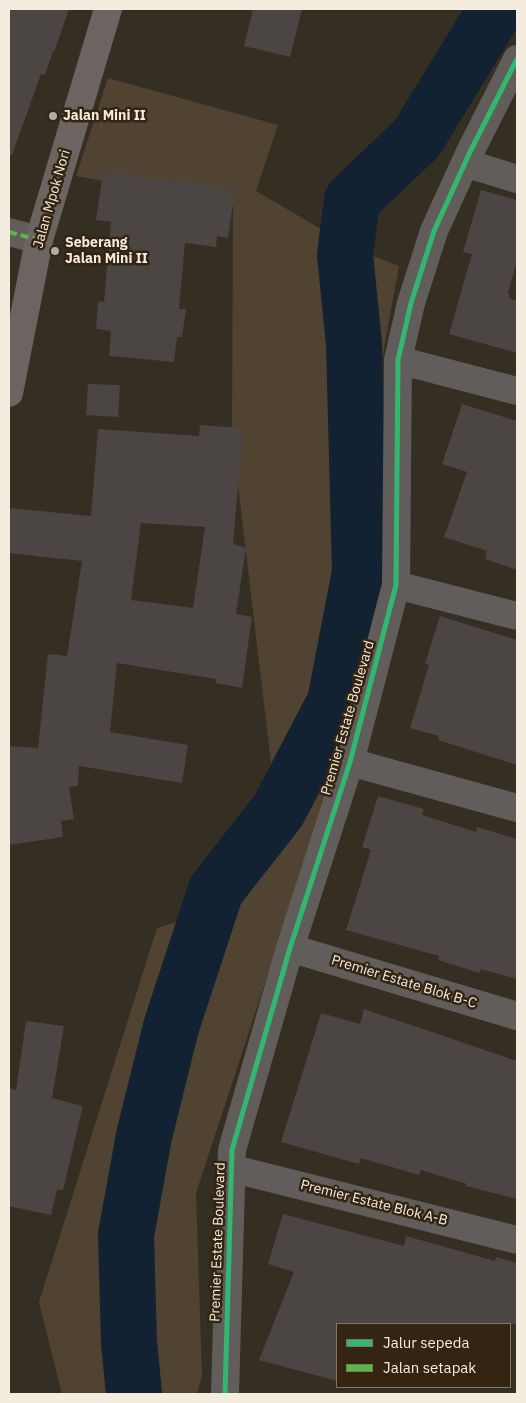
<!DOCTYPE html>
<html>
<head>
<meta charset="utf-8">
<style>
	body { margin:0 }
	#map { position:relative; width:526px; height:1403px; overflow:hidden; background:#352e23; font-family:"IBM Plex Sans",sans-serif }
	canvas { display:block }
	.frame { position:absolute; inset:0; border:10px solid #f5ece0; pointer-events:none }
	.legend { position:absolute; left:336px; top:1323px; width:175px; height:65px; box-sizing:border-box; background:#332511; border:1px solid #817564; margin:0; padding:6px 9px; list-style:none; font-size:15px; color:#f5ece0 }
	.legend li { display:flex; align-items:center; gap:10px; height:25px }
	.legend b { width:25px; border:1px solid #817564 }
</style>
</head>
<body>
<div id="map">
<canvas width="526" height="1403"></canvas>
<div class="frame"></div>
<ul class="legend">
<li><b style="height:6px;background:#33b770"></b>Jalur sepeda</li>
<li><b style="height:6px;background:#58b947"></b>Jalan setapak</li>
</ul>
</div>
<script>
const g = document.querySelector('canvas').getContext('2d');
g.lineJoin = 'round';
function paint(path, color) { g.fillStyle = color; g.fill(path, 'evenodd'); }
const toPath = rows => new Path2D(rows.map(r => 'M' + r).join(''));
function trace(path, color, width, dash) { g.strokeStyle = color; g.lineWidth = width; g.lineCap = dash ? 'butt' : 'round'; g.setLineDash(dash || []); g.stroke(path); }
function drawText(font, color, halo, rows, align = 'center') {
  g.font = font + ' "IBM Plex Sans",sans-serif'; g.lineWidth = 5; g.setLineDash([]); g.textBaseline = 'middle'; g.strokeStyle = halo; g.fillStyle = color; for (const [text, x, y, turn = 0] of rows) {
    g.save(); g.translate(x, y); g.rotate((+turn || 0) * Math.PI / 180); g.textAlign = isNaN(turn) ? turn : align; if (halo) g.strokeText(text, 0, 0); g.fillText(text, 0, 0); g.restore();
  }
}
const green = toPath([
	[108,78,278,125,256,191,355,249,399,266,380,370,391,543,381,630,196,1193,202,1376,197,1394,62,1394,39,1302,157,928,199,915,271,763,232,434,233,205,76,176]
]);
const river = toPath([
	[134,1394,129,1342,126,1235,144,1136,171,1027,216,890,278,811,335,702,360,572,354,344,345,255,352,200,417,138,496,9]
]);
const building = toPath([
	[9,9,69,9,54,52,53,51,45,75,41,74,12,155,9,155],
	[253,9,302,9,290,57,244,46],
	[103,172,235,189,228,238,217,236,216,247,185,243,179,309,186,309,182,337,177,337,174,362,109,356,111,331,96,329,98,301,104,302,111,222,96,220],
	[481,190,517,200,517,260,508,294,510,295,509,298,517,301,517,353,449,334,472,254,463,252],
	[88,384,120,385,118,417,86,415],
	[462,404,517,421,517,570,485,559,487,551,444,537,467,472,442,464],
	[200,425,243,428,233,544,246,548,236,614,252,617,242,688,216,683,216,679,117,663,110,732,188,745,182,783,79,766,78,786,69,787,74,819,61,821,63,837,9,845,9,746,38,748,48,654,67,656,82,561,9,553,9,508,91,516,98,429,199,436],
	[141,523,205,527,193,608,131,600],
	[440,616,517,640,517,765,438,740,439,736,410,728,429,665,425,664],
	[378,796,424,809,422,815,476,832,477,827,517,839,517,979,481,969,479,973,438,960,439,956,346,930,371,850,362,847],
	[364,1009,517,1061,517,1199,466,1186,467,1184,421,1170,419,1175,361,1158,359,1164,281,1142,321,1013,360,1024],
	[26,1021,64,1026,52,1098,83,1106,63,1190,57,1190,51,1215,9,1206,9,1088,16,1090],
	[283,1214,404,1246,406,1236,495,1261,496,1257,517,1263,517,1324,337,1324,337,1381,259,1360,294,1272,268,1264]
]);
const minor = toPath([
	[465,163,517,179],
	[9,232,39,240],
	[398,360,517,391],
	[396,585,517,616],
	[350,762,517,808],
	[290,948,517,1016],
	[230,1168,517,1240],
	[225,1394,232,1150,290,948,350,762,396,585,398,360,411,303,434,231,470,152,517,59]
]);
const major = toPath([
	[9,393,39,240,108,9]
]);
const quiet = toPath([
	[9,232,39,240]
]);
const cycleway = toPath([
	[225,1394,232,1150,290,948,350,762,396,585,398,360,411,303,434,231,470,152,517,59]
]);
const markers = [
	[53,116,5,"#b2aa9e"],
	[55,251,5,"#b2aa9e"]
];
const poiNames = [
	["Jalan Mini II",63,116],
	["Seberang",65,243],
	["Jalan Mini II",65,259]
];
const streetNames = [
	["Jalan Mpok Nori",52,199,-74],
	["Premier Estate Boulevard",348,718,-74],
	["Premier Estate Blok B-C",404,982,17],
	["Premier Estate Blok A-B",374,1203,14],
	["Premier Estate Boulevard",218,1242,-88]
];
paint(green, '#504331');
trace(river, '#132232', 56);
paint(building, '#4b4544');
trace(minor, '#615d5b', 28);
trace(major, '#6b6460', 28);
trace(quiet, '#58b947', 4, [8, 4]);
trace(cycleway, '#33b770', 5);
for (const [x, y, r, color] of markers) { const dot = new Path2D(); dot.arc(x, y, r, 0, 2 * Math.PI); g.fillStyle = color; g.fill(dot); trace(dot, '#332511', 2); }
drawText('bold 14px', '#f5ece0', '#332511', poiNames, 'left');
drawText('14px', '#f5ece0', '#332511', streetNames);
</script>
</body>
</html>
